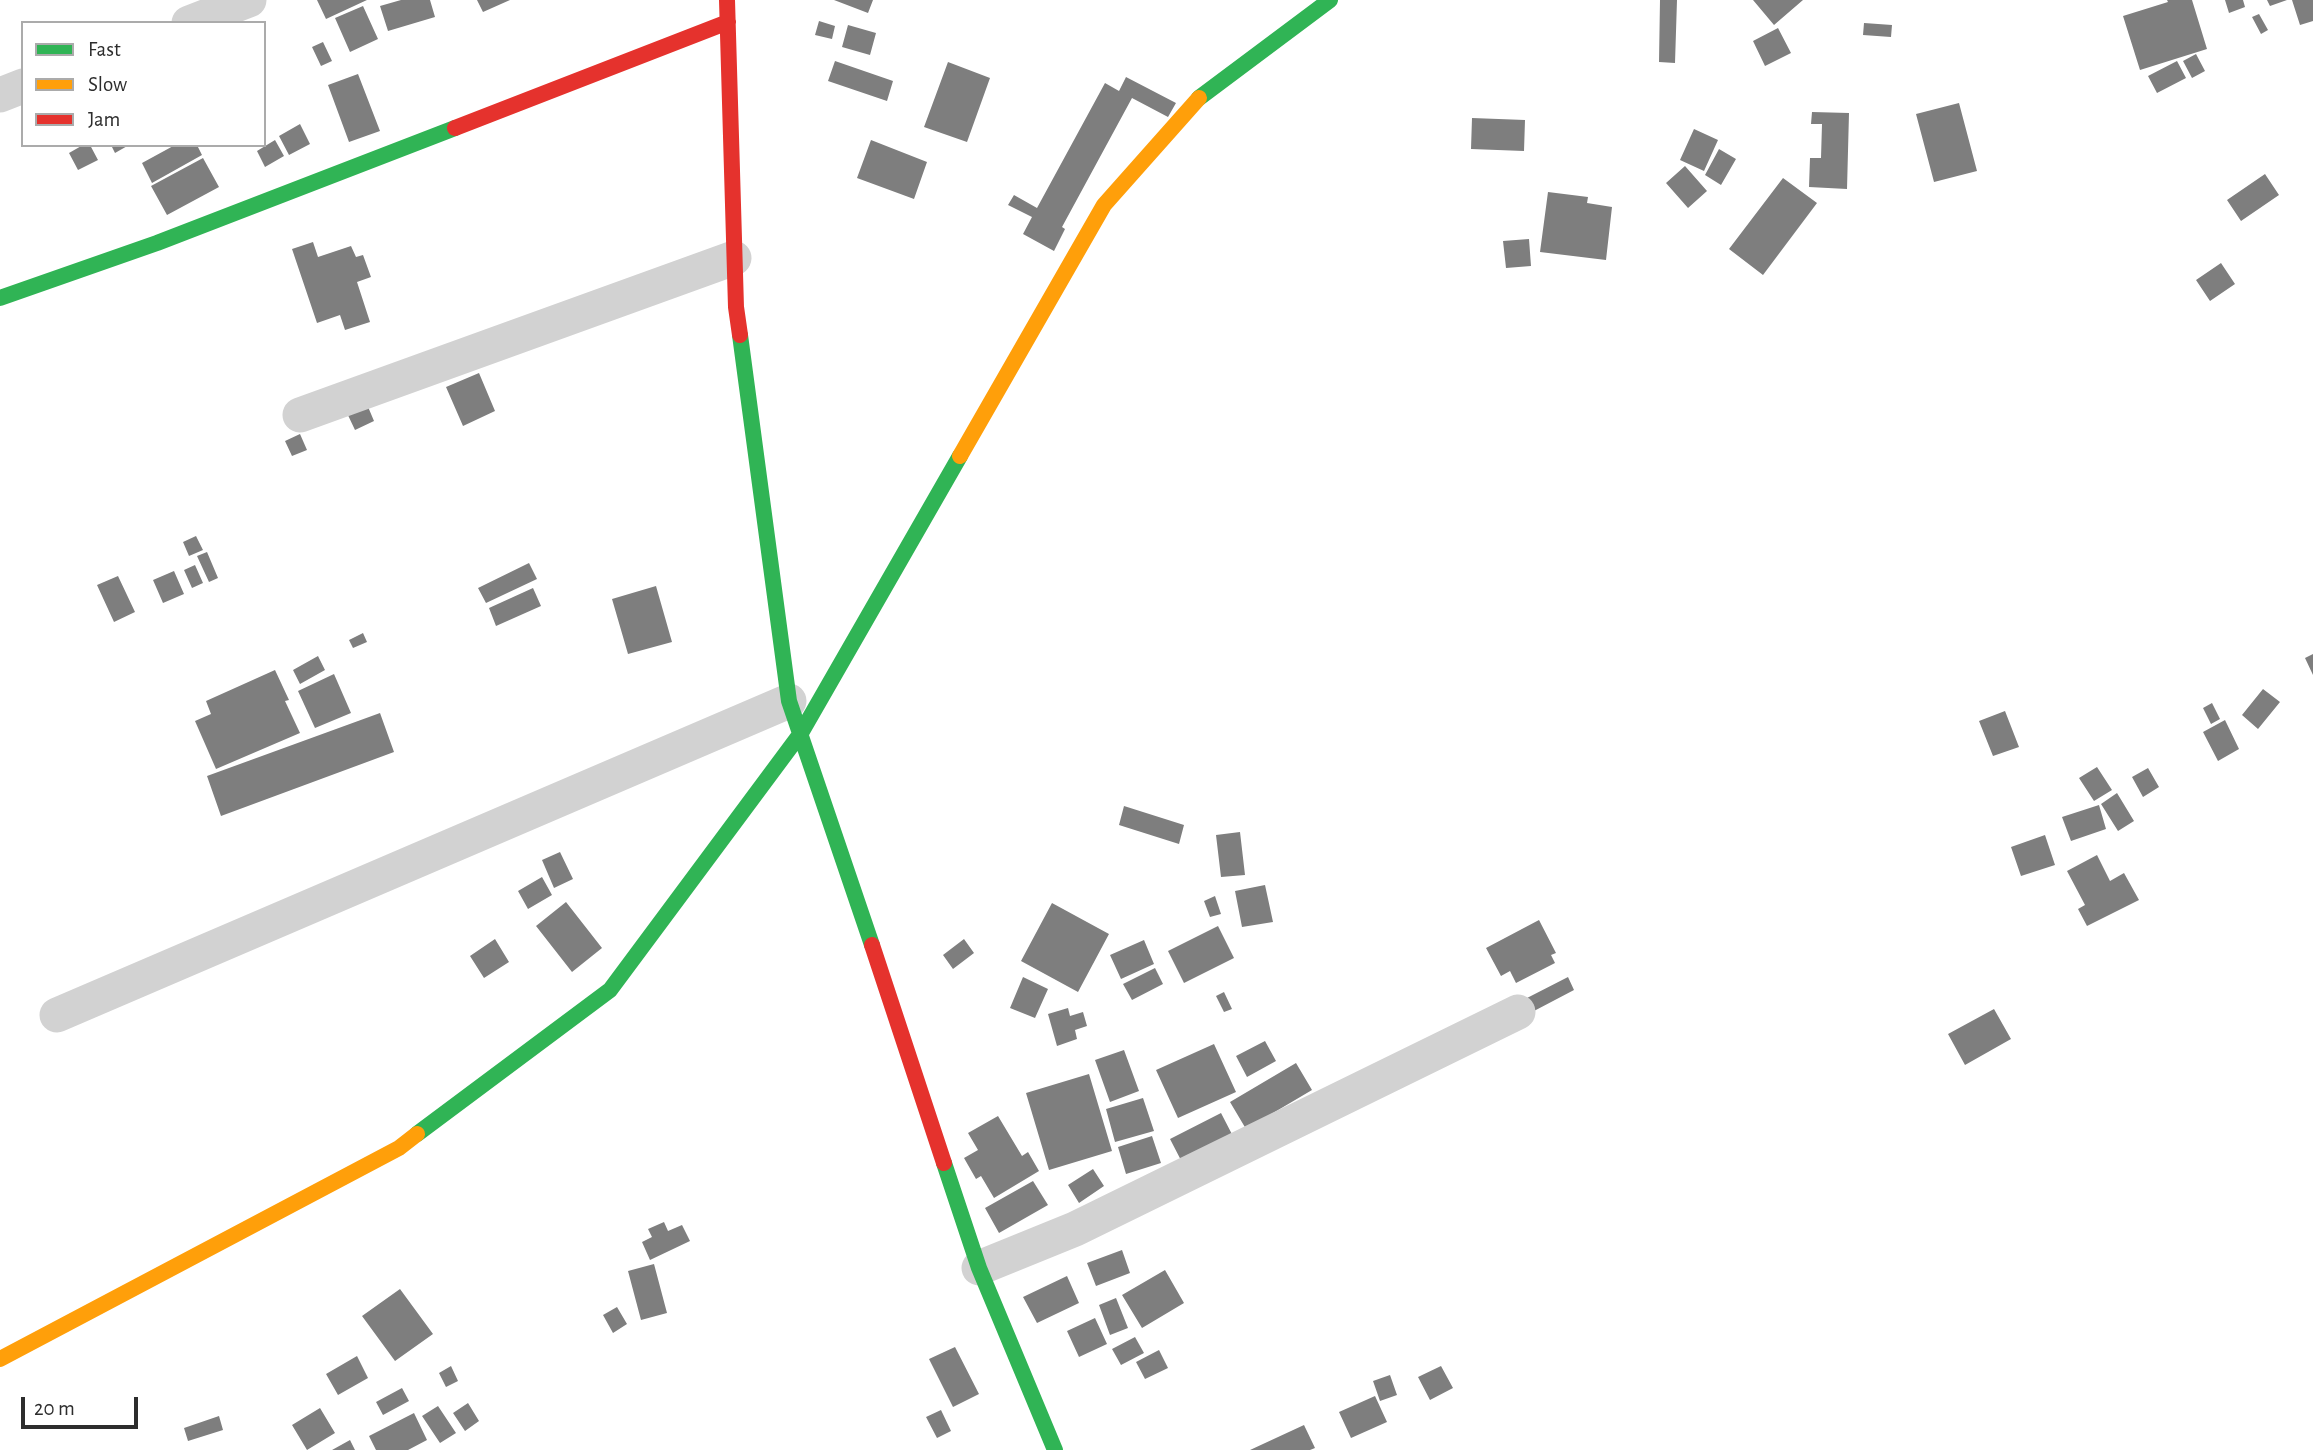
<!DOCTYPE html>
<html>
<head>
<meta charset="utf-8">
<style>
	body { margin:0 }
	#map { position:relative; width:2313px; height:1450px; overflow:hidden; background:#fff; font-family:"Alegreya Sans",sans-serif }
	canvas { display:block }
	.legend { position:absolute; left:21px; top:21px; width:245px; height:126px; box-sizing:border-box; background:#fff; border:2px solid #ababab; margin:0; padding:9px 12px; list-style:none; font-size:21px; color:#2d2d2d }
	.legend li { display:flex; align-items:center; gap:14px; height:35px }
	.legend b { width:35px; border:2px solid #ababab }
	.scale { position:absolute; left:21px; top:1397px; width:117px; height:32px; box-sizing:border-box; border:4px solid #2d2d2d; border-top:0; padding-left:9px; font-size:21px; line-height:24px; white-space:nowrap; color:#2d2d2d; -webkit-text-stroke:5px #fff; paint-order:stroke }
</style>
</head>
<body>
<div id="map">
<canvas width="2313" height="1450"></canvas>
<ul class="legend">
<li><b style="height:9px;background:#30b455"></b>Fast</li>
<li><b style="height:9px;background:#ff9f0a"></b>Slow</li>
<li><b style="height:9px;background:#e5322d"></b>Jam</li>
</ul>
<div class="scale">20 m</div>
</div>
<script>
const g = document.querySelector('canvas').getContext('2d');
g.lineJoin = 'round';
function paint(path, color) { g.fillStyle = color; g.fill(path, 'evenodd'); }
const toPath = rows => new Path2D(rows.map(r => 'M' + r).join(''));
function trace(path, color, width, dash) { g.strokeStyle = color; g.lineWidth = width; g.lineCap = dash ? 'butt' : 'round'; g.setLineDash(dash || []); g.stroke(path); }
const building = toPath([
	[317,0,367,0,326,19],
	[401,0,430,0,435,17,388,31,380,6],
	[477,0,510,0,483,12],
	[834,0,873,0,868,13],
	[1660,0,1677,0,1675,63,1659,62],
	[1753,0,1803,0,1774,25],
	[2167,0,2192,0,2207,49,2140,70,2123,16,2168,2],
	[2225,0,2243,0,2245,7,2229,13],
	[2267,0,2287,0,2270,6],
	[2292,0,2313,0,2313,21,2300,25],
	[363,6,378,39,350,52,335,18],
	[2259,14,2268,30,2261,34,2252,17],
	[819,21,835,26,832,39,815,35],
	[1864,23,1892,25,1891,37,1863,35],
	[848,25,876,33,870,55,842,47],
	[1778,28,1791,53,1765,66,1753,41],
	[323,42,332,61,321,66,312,47],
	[2196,54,2205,71,2192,78,2183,61],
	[835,61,893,81,887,101,828,81],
	[2177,61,2186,78,2157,93,2148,76],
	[948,62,990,78,967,142,924,127],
	[358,74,380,131,349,142,328,85],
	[1126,77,1176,103,1168,117,1132,98,1062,227,1065,229,1054,251,1023,234,1032,217,1008,205,1014,195,1037,208,1105,83,1119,91],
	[1959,103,1977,171,1934,182,1916,114],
	[1812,112,1849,113,1847,189,1809,187,1810,158,1821,158,1822,124,1811,124],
	[1472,118,1525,120,1524,151,1471,149],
	[300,124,310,144,289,155,279,136],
	[1694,129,1718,140,1704,171,1680,160],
	[275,140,284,156,265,167,257,151],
	[871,140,927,162,914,199,857,178],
	[83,145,90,145,98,160,78,170,69,153],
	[111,145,129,145,115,153],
	[175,145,197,145,202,155,152,183,142,163],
	[1719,149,1736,159,1721,185,1705,175],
	[203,158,219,187,167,215,151,186],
	[1685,166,1707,191,1688,208,1666,183],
	[2265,174,2279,195,2241,221,2227,200],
	[1783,178,1817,203,1763,275,1729,249],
	[1548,192,1588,197,1587,203,1612,207,1606,260,1540,252],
	[1529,239,1531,266,1506,268,1503,241],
	[313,242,318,257,351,246,356,257,363,255,371,277,357,282,370,322,345,330,340,315,317,323,292,249],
	[2221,263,2235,284,2210,301,2196,280],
	[479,373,495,411,463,426,446,387],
	[366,402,374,421,355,430,346,411],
	[300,434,307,450,292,456,285,441],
	[196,536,203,550,189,556,183,542],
	[207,552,218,578,209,582,197,556],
	[529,563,537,579,486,603,478,588],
	[195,565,203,583,192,588,184,570],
	[174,571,184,594,163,603,153,580],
	[118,576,135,612,114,622,97,585],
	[656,586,672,642,628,654,612,599],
	[533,588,541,606,496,626,489,608],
	[363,633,367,642,353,648,349,640],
	[2313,654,2313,675,2305,658],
	[318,656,325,670,300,684,293,670],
	[275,670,289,700,285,701,300,733,216,769,195,721,211,714,206,701],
	[334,674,351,713,315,728,298,691],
	[2263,689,2280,702,2258,729,2242,715],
	[2212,703,2220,719,2211,724,2203,708],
	[2005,711,2019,747,1993,756,1979,721],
	[380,713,394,752,221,816,207,776],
	[2225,720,2239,749,2218,761,2203,732],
	[2097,767,2112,790,2094,801,2079,778],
	[2148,768,2159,787,2143,797,2132,777],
	[2117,793,2134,821,2118,831,2101,804],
	[2099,805,2106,829,2071,841,2062,817],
	[1124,806,1184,825,1179,844,1119,825],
	[1240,832,1245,875,1221,877,1216,835],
	[2045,835,2055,865,2021,876,2011,847],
	[560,852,573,879,554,888,542,860],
	[2097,855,2110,881,2124,873,2139,900,2087,926,2078,909,2085,905,2067,871],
	[542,877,552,895,528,909,518,891],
	[1265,885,1273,922,1242,927,1235,891],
	[1215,896,1221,914,1210,917,1204,901],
	[566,902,602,948,572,972,536,926],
	[1052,903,1109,934,1078,992,1021,961],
	[1539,920,1556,953,1551,955,1555,963,1516,983,1510,971,1501,976,1486,948],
	[1218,926,1234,958,1184,983,1168,951],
	[495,939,509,962,484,978,470,956],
	[964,939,974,953,953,969,943,955],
	[1144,940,1154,964,1121,979,1110,955],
	[1155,968,1163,984,1132,1000,1123,984],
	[1023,977,1048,989,1035,1018,1010,1008],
	[1568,977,1574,990,1534,1011,1527,998],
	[1224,992,1232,1009,1224,1012,1216,996],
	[1068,1008,1070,1016,1083,1012,1087,1026,1075,1030,1077,1039,1057,1046,1048,1014],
	[1994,1009,2011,1039,1965,1065,1948,1034],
	[1265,1041,1276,1061,1247,1077,1236,1056],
	[1214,1044,1236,1092,1178,1118,1156,1070],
	[1124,1050,1139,1091,1110,1102,1095,1060],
	[1296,1063,1312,1090,1246,1129,1230,1102],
	[1089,1074,1112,1151,1049,1170,1026,1093],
	[1143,1098,1154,1131,1115,1142,1106,1109],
	[1221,1113,1236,1142,1185,1168,1170,1139],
	[998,1116,1022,1156,1028,1152,1039,1171,994,1198,981,1176,976,1179,964,1158,978,1150,968,1133],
	[1152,1136,1161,1163,1126,1174,1118,1147],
	[1093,1169,1104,1186,1079,1203,1068,1185],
	[1033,1181,1048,1205,999,1233,985,1208],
	[664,1222,668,1231,682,1225,690,1241,650,1260,642,1242,652,1237,648,1229],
	[1122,1250,1130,1273,1096,1286,1087,1263],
	[654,1264,667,1313,641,1320,628,1271],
	[1165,1270,1184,1303,1142,1328,1122,1295],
	[1067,1276,1079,1303,1037,1323,1023,1297],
	[400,1289,433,1334,395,1361,362,1316],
	[1116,1298,1128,1328,1110,1335,1099,1305],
	[617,1307,627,1324,613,1333,603,1315],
	[1095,1318,1107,1344,1079,1357,1067,1331],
	[1135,1337,1144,1353,1121,1365,1112,1349],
	[955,1347,979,1394,953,1407,929,1359],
	[1159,1350,1168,1368,1145,1379,1136,1362],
	[357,1356,368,1378,338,1395,326,1374],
	[451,1366,458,1381,446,1387,439,1373],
	[1441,1366,1453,1388,1430,1400,1418,1377],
	[1390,1375,1397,1395,1380,1401,1373,1381],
	[402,1388,409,1401,383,1415,376,1402],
	[1375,1396,1387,1422,1351,1438,1339,1412],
	[468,1403,479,1421,465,1431,453,1413],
	[438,1406,456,1433,440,1443,422,1416],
	[320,1408,335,1433,307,1450,292,1425],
	[941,1410,951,1431,937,1438,926,1417],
	[414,1413,427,1440,408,1450,376,1450,369,1436],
	[219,1416,223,1430,188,1441,184,1428],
	[1304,1425,1315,1448,1310,1450,1250,1450],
	[350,1440,355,1450,332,1450]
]);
const street = toPath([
	[189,23,249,0],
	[0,95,23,86],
	[300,415,734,258],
	[57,1015,789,701],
	[979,1268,1075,1229,1518,1012]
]);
const fast = toPath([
	[1199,98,1330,0],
	[0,298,157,243,455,128],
	[740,335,789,701,872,945],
	[417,1134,610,990,801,733,960,456],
	[944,1163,979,1268,1055,1450]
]);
const slow = toPath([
	[960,456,1104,205,1199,98],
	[0,1359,399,1148,417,1134]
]);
const jam = toPath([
	[727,0,736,307,740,335],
	[455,128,728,22],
	[872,945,944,1163]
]);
paint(building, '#7e7e7e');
trace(street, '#d2d2d2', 35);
trace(fast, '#30b455', 16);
trace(slow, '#ff9f0a', 16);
trace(jam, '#e5322d', 16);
</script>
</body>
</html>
